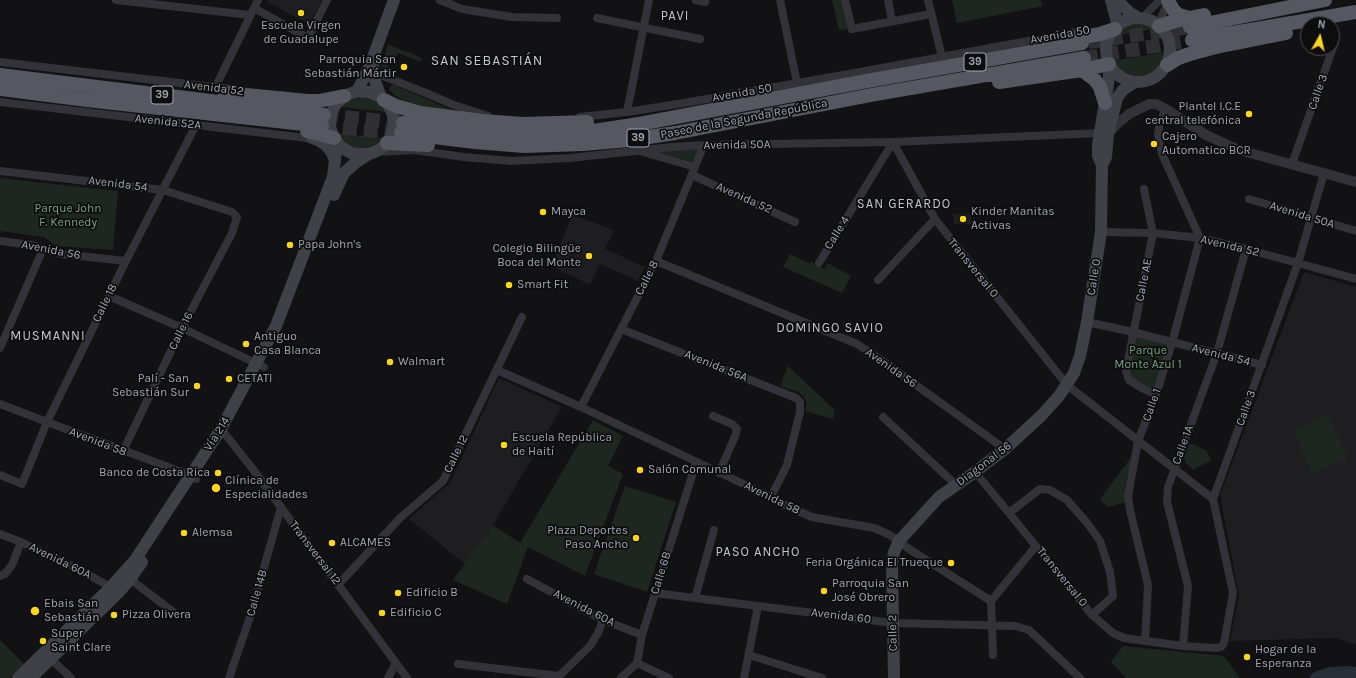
<!DOCTYPE html>
<html>
<head>
<meta charset="utf-8">
<style>
	body { margin:0 }
	#map { position:relative; width:1356px; height:678px; overflow:hidden; background:#121113; font-family:Karla,sans-serif }
	canvas { display:block }
	.north { position:absolute; left:1300px; top:16px; width:40px; height:40px; box-sizing:border-box; background:#0d0d0e; border:1px solid #494a51; border-radius:50%; rotate:8deg; font-size:11px; font-weight:700; line-height:16px; text-align:center; color:#a2a5b5 }
	.north::after { content:''; display:block; margin:auto; width:14px; height:18px; background:#fad523; clip-path:polygon(50% 0,100% 100%,50% 72%,0 100%) }
</style>
</head>
<body>
<div id="map">
<canvas width="1356" height="678"></canvas>
<div class="north">N</div>
</div>
<script>
const g = document.querySelector('canvas').getContext('2d');
g.lineJoin = 'round';
function paint(path, color) { g.fillStyle = color; g.fill(path, 'evenodd'); }
const toPath = rows => new Path2D(rows.map(r => 'M' + r).join(''));
function trace(path, color, width, dash) { g.strokeStyle = color; g.lineWidth = width; g.lineCap = dash ? 'butt' : 'round'; g.setLineDash(dash || []); g.stroke(path); }
function drawText(font, color, halo, rows, align = 'center') {
  g.font = font + ' Karla,sans-serif'; g.lineWidth = 3.5; g.setLineDash([]); g.textBaseline = 'middle'; g.strokeStyle = halo; g.fillStyle = color; for (const [text, x, y, turn = 0] of rows) {
    g.save(); g.translate(x, y); g.rotate((+turn || 0) * Math.PI / 180); g.textAlign = isNaN(turn) ? turn : align; if (halo) g.strokeText(text, 0, 0); g.fillText(text, 0, 0); g.restore();
  }
}
const built = toPath([
	[268,0,322,0,309,24,267,2],
	[971,213,972,224,954,224,953,214],
	[572,215,614,230,605,249,645,267,638,281,600,264,590,285,552,266],
	[1304,272,1356,287,1356,645,1336,638,1230,641,1239,596,1220,495],
	[499,378,562,407,493,525,465,564,409,519,450,483]
]);
const green = toPath([
	[832,0,845,0,849,29,839,30],
	[952,0,1041,0,1043,6,957,23],
	[1139,22,1146,23,1155,29,1114,36,1123,27],
	[388,44,422,58,421,62,398,53,396,57,393,56,391,59,387,57,385,61,389,63,388,66,391,68,390,71,381,67],
	[1166,52,1161,67,1153,74,1142,79,1134,79,1122,74,1117,69,1112,61],
	[391,85,394,85,449,109,468,116,417,110,393,94,389,89],
	[353,97,371,97,382,103,386,112,341,107,344,102],
	[337,133,384,138,381,143,364,151,346,145],
	[699,149,693,162,653,151],
	[0,178,118,191,113,250,56,246,44,237,0,231],
	[790,254,810,264,811,262,825,269,828,263,851,276,842,293,783,267],
	[1136,336,1170,346,1154,391,1132,377,1128,373],
	[788,366,835,410,833,419,805,411,807,404,804,397,799,392,780,386],
	[1328,415,1348,458,1312,474,1293,430],
	[593,420,623,436,608,466,623,474,585,576,528,547,507,604,453,580,493,525,520,543],
	[1189,443,1206,450,1211,460,1193,470,1186,463,1183,456],
	[1134,455,1127,477,1125,488,1127,502,1108,507,1100,499,1132,456],
	[625,486,676,502,647,592,594,574],
	[0,640,24,664,9,678,0,678],
	[1123,646,1224,656,1240,678,1126,678,1111,662]
]);
const river = toPath([
	[1316,678,1330,673,1347,672,1356,673]
]);
const trunkTunnel = toPath([
	[1088,42,1190,27],
	[1084,58,1192,40],
	[324,115,403,123],
	[322,126,401,133]
]);
const minor = toPath([
	[116,0,250,15],
	[440,0,462,9,512,17,557,18],
	[696,0,705,2],
	[780,0,797,83],
	[845,0,852,29,931,14],
	[888,0,892,21],
	[928,0,942,57],
	[254,8,308,38,327,0],
	[597,18,700,39],
	[1142,18,1160,0],
	[1158,25,1169,0],
	[0,62,231,89],
	[373,72,426,93,454,105,488,116],
	[215,88,258,0],
	[0,102,315,139],
	[627,112,649,0],
	[580,117,627,112,684,103,860,72,1077,32],
	[893,142,935,219,1067,385,1213,499],
	[376,152,414,150,464,157,511,161,570,158,672,147,704,145,893,142,1100,133],
	[643,152,695,167],
	[1292,164,1335,42],
	[0,171,163,190,232,212,237,217,232,233,182,328,123,451],
	[692,175,795,222],
	[1144,189,1153,233,1126,371,1129,380,1142,388,1156,395],
	[1249,199,1356,231],
	[1101,232,1153,233,1200,238,1246,249,1356,279],
	[0,241,32,245,61,254,126,261],
	[656,261,857,344,877,357,1005,449],
	[819,263,893,142],
	[878,280,935,219],
	[109,296,182,328,264,367],
	[1087,322,1133,332,1262,365],
	[621,329,796,398,800,402,800,412,787,465,771,497],
	[0,348,43,249],
	[497,370,581,407,771,497,791,508,812,517,874,528,890,535,909,549,991,601],
	[0,404,47,422,190,475,196,479],
	[581,407,656,261,704,145],
	[713,416,732,424,737,429,736,434,719,473],
	[883,417,956,485],
	[221,429,252,468,407,678],
	[975,472,1009,513,1092,615,1113,633,1124,638,1183,646,1216,648,1221,647,1224,643,1233,593,1213,499,1298,263,1324,173],
	[0,475,22,484,47,422,126,261,196,125],
	[1009,513,1040,489,1050,490,1067,500,1088,524,1100,541,1110,572,1113,596,1092,615],
	[0,534,21,542,78,569,114,589],
	[0,576,5,574,12,565,21,542],
	[130,579,172,611],
	[527,579,603,620,642,635],
	[338,585,400,518,443,481,522,317],
	[655,593,893,623,1015,626,1029,630,1080,678],
	[695,598,714,530],
	[1145,641,1148,585,1130,510,1128,496,1138,441,1156,395,1172,343,1200,238,1162,154,1160,145,1158,134,1160,122,1166,109],
	[1183,646,1188,586,1167,502,1168,487,1217,353,1246,249],
	[749,655,822,678],
	[993,655,991,601,1036,546],
	[51,659,71,678],
	[637,663,669,678],
	[458,664,559,676,590,646,598,633,603,620],
	[229,678,251,614,281,507],
	[388,678,396,663],
	[621,678,637,663,642,635,696,463],
	[744,678,758,606]
]);
const tertiary = toPath([
	[1109,133,1116,125,1129,114,1149,104,1156,104,1166,109,1206,135,1239,150,1356,182]
]);
const secondary = toPath([
	[1111,0,1118,26],
	[1117,0,1130,13,1139,18],
	'1106 50a32 32 0 1 1 64 0a32 32 0 1 1-64 0Z',
	[375,52,373,62,375,81,381,97,388,104,393,115,394,121,392,133,390,138,383,147,375,152,369,154,357,154,351,153,341,147,334,138,330,127,331,115,335,105,344,96,357,91,369,92,381,97],
	[357,91,369,68,394,0],
	[312,138,320,141,327,146,332,153,335,161],
	[1101,163,1098,156,1098,144,1108,85,1110,65],
	[334,195,344,173,355,163,369,154],
	[18,678,111,587,135,560,221,429,276,326,333,177,337,143],
	[31,678,119,592,130,579,142,562],
	[894,678,892,564,894,552,899,541,939,497,975,472,1005,449,1041,416,1059,396,1074,373,1080,356,1087,322,1101,232,1102,165,1106,157,1108,134,1117,98,1123,90,1135,82]
]);
const trunk = toPath([
	[1168,1,1174,11,1179,15,1189,18],
	[1159,26,1179,20,1204,15],
	[1190,27,1325,0],
	[1071,39,1100,34,1115,29],
	[1192,40,1356,12],
	[1167,65,1178,58,1190,54,1216,47,1286,33],
	[1082,70,1095,80,1100,87,1105,103],
	[0,75,324,115],
	[999,82,1082,70,1109,64],
	[0,89,87,100,322,126],
	[225,93,308,101,319,101,344,96],
	[384,100,396,106,420,113,483,121,523,124,587,122],
	[403,123,490,132,525,135,587,132,639,124,867,81,1082,43],
	[307,131,334,138],
	[401,133,475,142,524,146,583,144,629,140,675,133,871,95,1084,58],
	[387,143,428,145]
]);
const markers = [
	[301,13,4,"#fad523"],
	[404,67,4,"#fad523"],
	[1249,114,4,"#fad523"],
	[1154,144,4,"#fad523"],
	[543,212,4,"#fad523"],
	[963,219,4,"#fad523"],
	[290,245,4,"#fad523"],
	[589,256,4,"#fad523"],
	[509,285,4,"#fad523"],
	[246,344,4,"#fad523"],
	[390,362,4,"#fad523"],
	[229,379,4,"#fad523"],
	[197,386,4,"#fad523"],
	[504,445,4,"#fad523"],
	[640,470,4,"#fad523"],
	[218,473,4,"#fad523"],
	[216,488,5,"#fad523"],
	[184,533,4,"#fad523"],
	[636,538,4,"#fad523"],
	[332,543,4,"#fad523"],
	[951,563,4,"#fad523"],
	[824,591,4,"#fad523"],
	[398,593,4,"#fad523"],
	[35,611,5,"#fad523"],
	[382,613,4,"#fad523"],
	[114,615,4,"#fad523"],
	[43,641,4,"#fad523"],
	[1247,657,4,"#fad523"]
];
const shields = [
	[975,62,22],
	[162,95,22],
	[638,138,22]
];
const shieldNames = [
	["39",975,62],
	["39",162,95],
	["39",638,138]
];
const poiNames = [
	["Escuela Virgen",301,26,"center"],
	["de Guadalupe",301,40,"center"],
	["Parroquia San",396,60,"right"],
	["Sebastián Mártir",396,74,"right"],
	["Plantel I.C.E",1241,107,"right"],
	["central telefónica",1241,121,"right"],
	["Cajero",1162,137],
	["Automatico BCR",1162,151],
	["Mayca",551,212],
	["Kinder Manitas",971,212],
	["Activas",971,226],
	["Papa John's",298,245],
	["Colegio Bilingüe",581,249,"right"],
	["Boca del Monte",581,263,"right"],
	["Smart Fit",517,285],
	["Antiguo",254,337],
	["Casa Blanca",254,351],
	["Walmart",398,362],
	["Palí - San",189,379,"right"],
	["Sebastián Sur",189,393,"right"],
	["CETATI",237,379],
	["Escuela República",512,438],
	["de Haití",512,452],
	["Salón Comunal",648,470],
	["Banco de Costa Rica",210,473,"right"],
	["Clínica de",225,481],
	["Especialidades",225,495],
	["Plaza Deportes",628,531,"right"],
	["Paso Ancho",628,545,"right"],
	["Alemsa",192,533],
	["ALCAMES",340,543],
	["Feria Orgánica El Trueque",943,563,"right"],
	["Parroquia San",832,584],
	["José Obrero",832,598],
	["Edificio B",406,593],
	["Ebais San",44,604],
	["Sebastián",44,618],
	["Edificio C",390,613],
	["Pizza Olivera",122,615],
	["Super",51,634],
	["Saint Clare",51,648],
	["Hogar de la",1255,650],
	["Esperanza",1255,664]
];
const streetNames = [
	["Avenida 50",1060,35,-10],
	["Avenida 52",214,88,7],
	["Calle 3",1318,92,-71],
	["Avenida 50",742,93,-10],
	["Paseo de la Segunda República",744,119,-11],
	["Avenida 52A",168,122,6],
	["Avenida 50A",737,145,-1],
	["Avenida 54",118,184,7],
	["Avenida 52",744,198,24],
	["Avenida 50A",1302,215,17],
	["Calle 4",837,233,-58],
	["Avenida 52",1230,246,13],
	["Avenida 56",51,250,11],
	["Transversal 0",973,268,51],
	["Calle 0",1094,277,-81],
	["Calle 8",647,278,-63],
	["Calle AE",1144,280,-79],
	["Calle 18",105,303,-64],
	["Calle 16",181,331,-64],
	["Avenida 54",1221,355,14],
	["Avenida 56A",716,366,22],
	["Avenida 56",891,368,35],
	["Calle 1",1152,405,-70],
	["Calle 3",1246,408,-70],
	["Vía 214",217,434,-58],
	["Avenida 58",98,442,21],
	["Calle 1A",1183,445,-70],
	["Calle 12",456,454,-64],
	["Diagonal 56",984,464,-37],
	["Avenida 58",772,498,26],
	["Transversal 12",315,553,53],
	["Avenida 60A",60,561,26],
	["Calle 6B",661,573,-73],
	["Transversal 0",1062,577,51],
	["Calle 14B",257,593,-74],
	["Avenida 60A",584,608,27],
	["Avenida 60",841,616,7],
	["Calle 2",893,633,-91]
];
const parkNames = [
	["Parque John",68,209],
	["F. Kennedy",68,223],
	["Parque",1148,351],
	["Monte Azul 1",1148,365]
];
const neighbourhoodNames = [
	["PAVI",675,16],
	["SAN GERARDO",904,204],
	["DOMINGO SAVIO",830,328],
	["MUSMANNI",48,336],
	["PASO ANCHO",758,552]
];
const quarterNames = [
	["SAN SEBASTIÁN",487,61]
];
paint(built, '#1e1d20');
paint(green, '#1e2620');
trace(river, '#272e37', 12);
trace(trunkTunnel, '#2f2f33', 14, [14, 7]);
trace(minor, '#323238', 8);
trace(tertiary, '#323238', 10);
trace(secondary, '#404148', 12);
trace(trunk, '#565760', 14);
for (const [x, y, r, color] of markers) { const dot = new Path2D(); dot.arc(x, y, r, 0, 2 * Math.PI); g.fillStyle = color; g.fill(dot); trace(dot, '#0d0d0e', 1.5); }
for (const [x, y, w] of shields) { const box = new Path2D(); box.roundRect(x - w / 2, y - 9, w, 18, 3); g.fillStyle = '#0d0d0e'; g.fill(box); trace(box, '#a2a5b5', 1); }
drawText('bold 11px', '#a2a5b5', null, shieldNames);
drawText('12px', '#a2a5b5', '#0d0d0e', poiNames, 'left');
drawText('12px', '#a2a5b5', '#0d0d0e', streetNames);
drawText('12px', '#78a181', '#0d0d0e', parkNames);
g.letterSpacing = '1px';
drawText('13px', '#c3c5d0', '#0d0d0e', neighbourhoodNames);
g.letterSpacing = '0px';
g.letterSpacing = '1px';
drawText('14px', '#c3c5d0', '#0d0d0e', quarterNames);
g.letterSpacing = '0px';
</script>
</body>
</html>
